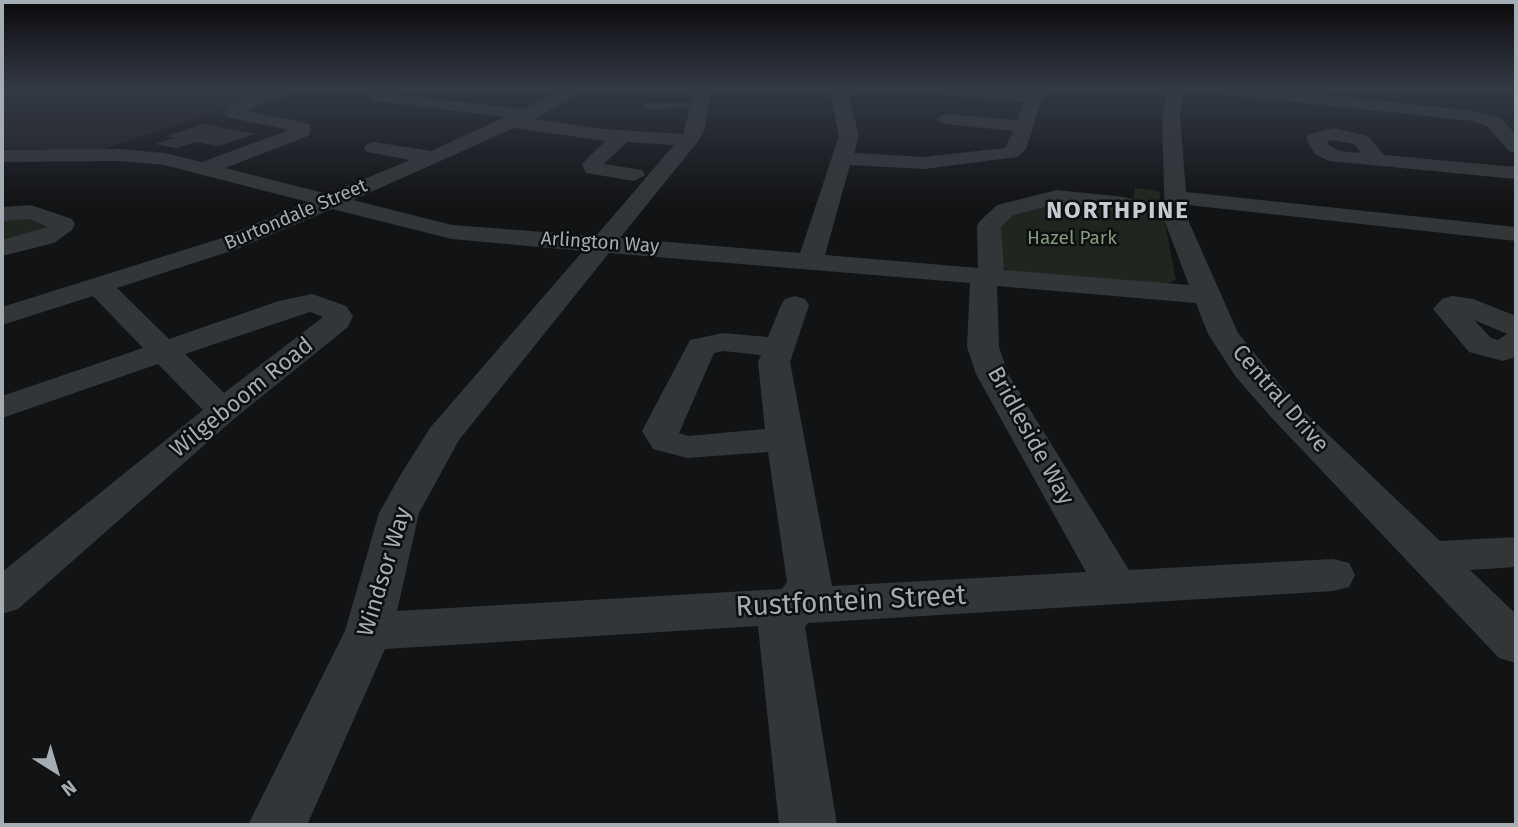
<!DOCTYPE html>
<html>
<head>
<meta charset="utf-8">
<style>
	body { margin:0 }
	#map { position:relative; width:1518px; height:827px; overflow:hidden; background:#121314; font-family:"Fira Sans",sans-serif }
	canvas { display:block }
	.frame { position:absolute; inset:0; border:4px solid #a4adb3; pointer-events:none }
	.north { position:absolute; left:21px; top:736px; width:70px; height:70px; -webkit-text-stroke:5px #0d0e0f; paint-order:stroke; rotate:143deg; font-size:19px; font-weight:700; line-height:28px; text-align:center; color:#a4adb3 }
	.north::after { content:''; display:block; margin:auto; width:24px; height:32px; background:#a4adb3; clip-path:polygon(50% 0,100% 100%,50% 72%,0 100%) }
</style>
</head>
<body>
<div id="map">
<canvas width="1518" height="827"></canvas>
<div class="frame"></div>
<div class="north">N</div>
</div>
<script>
const g = document.querySelector('canvas').getContext('2d');
g.lineJoin = 'round';
function paint(path, color) { g.fillStyle = color; g.fill(path, 'evenodd'); }
const toPath = rows => new Path2D(rows.map(r => 'M' + r).join(''));
function drawText(font, color, halo, rows, align = 'center') {
  g.font = font + ' "Fira Sans",sans-serif'; g.lineWidth = 5; g.setLineDash([]); g.textBaseline = 'middle'; g.strokeStyle = halo; g.fillStyle = color; for (const [text, x, y, turn = 0] of rows) {
    g.save(); g.translate(x, y); g.rotate((+turn || 0) * Math.PI / 180); g.textAlign = isNaN(turn) ? turn : align; if (halo) g.strokeText(text, 0, 0); g.fillText(text, 0, 0); g.restore();
  }
}
const built = toPath([
	[2,89,280,89,99,151,2,149]
]);
const green = toPath([
	[1135,188,1159,191,1176,280,1166,284,1009,271,1003,267,1000,221,1006,215,1048,201,1131,211],
	[14,214,53,225,30,239,2,245,2,216]
]);
const building = toPath([
	[203,124,255,134,219,146,196,142,176,148,155,144,175,138,166,136]
]);
const lane = toPath([
	[699,103,702,108,647,109,643,106,647,103,699,103]
]);
const street = toPath([
	[274,89,299,89,247,111,310,124,311,132,308,136,225,168,328,194,410,160,367,152,364,148,367,144,374,142,431,151,505,117,377,101,371,100,369,96,371,92,523,109,566,89,588,89,534,119,604,129,683,134,695,89,711,89,705,128,699,140,620,238,800,253,839,136,831,98,836,89,852,89,849,98,859,136,854,153,924,157,1005,148,1013,131,945,124,936,119,945,114,1017,120,1024,102,940,94,932,89,1030,92,1032,89,1049,89,1042,98,1026,149,1017,157,924,169,850,165,825,255,978,268,977,226,980,221,997,205,1057,190,1124,197,1132,199,1136,204,1132,209,1124,211,1057,204,1013,215,1001,227,1004,270,1189,285,1165,222,1162,116,1168,89,1184,89,1180,116,1186,192,1516,227,1516,241,1188,205,1189,222,1238,333,1294,402,1440,541,1516,537,1516,567,1470,570,1516,614,1516,663,1499,658,1270,416,1236,377,1208,334,1196,303,997,286,999,347,1008,374,1129,570,1333,559,1349,563,1355,575,1349,587,1333,591,808,623,805,627,837,825,779,825,758,626,385,649,307,825,248,825,345,631,379,513,401,474,430,428,583,251,452,239,332,209,237,249,117,288,169,339,279,301,312,294,346,306,353,316,348,327,235,418,18,609,2,614,2,572,203,410,158,364,2,418,2,396,143,348,93,296,2,325,2,307,219,239,308,202,164,165,119,161,2,162,2,150,119,149,164,153,202,162,289,130,226,117,223,113,232,104,274,89],
	[514,128,605,141,582,164,586,173,634,181,645,175,642,170,604,164,627,142,674,145,596,236,452,225,353,200,514,128],
	[609,253,970,283,967,347,976,374,1086,572,832,586,790,362,809,305,805,299,795,296,785,299,781,305,768,337,723,333,690,340,642,431,653,449,687,458,768,452,787,582,782,589,397,611,419,513,459,440,609,253],
	[310,312,323,317,224,393,185,354,310,312],
	[723,351,761,355,758,362,765,429,688,436,679,433,714,353,723,351],
	[1211,89,1270,89,1475,111,1501,118,1516,135,1516,153,1509,151,1487,126,1473,121,1219,94,1211,89],
	[1334,128,1368,136,1384,155,1516,167,1516,179,1329,161,1315,154,1306,138,1309,134,1334,128],
	[1334,140,1354,144,1361,153,1340,151,1330,146,1327,141,1334,140],
	[31,205,72,219,75,224,72,230,54,243,2,256,2,240,48,227,29,219,2,221,2,207,31,205],
	[1452,296,1473,299,1516,316,1516,357,1503,361,1469,352,1433,309,1442,299,1452,296],
	[1474,320,1505,333,1507,334,1498,340,1491,338,1474,320]
]);
const farStreetnames = [
	["Burtondale Street",296,215,-23],
	["Arlington Way",600,243,4]
];
const farParknames = [
	["Hazel Park",1072,239]
];
const streetNames = [
	["Wilgeboom Road",242,398,-39],
	["Central Drive",1280,399,49],
	["Bridleside Way",1030,436,61],
	["Windsor Way",385,572,-73]
];
const farDistrictnames = [
	["NORTHPINE",1118,211]
];
const nearStreetnames = [
	["Rustfontein Street",851,602,-3]
];
paint(built, '#1e1f21');
paint(green, '#1f261f');
paint(building, '#2d2e30');
paint(lane, '#333638');
paint(street, '#333638');
const sky = g.createLinearGradient(0, 0, 0, 205);
sky.addColorStop(0, '#0a0a0b');
sky.addColorStop(0.43, '#333945');
sky.addColorStop(1, '#33394500');
g.fillStyle = sky;
g.fillRect(0, 0, 1518, 205);
drawText('19px', '#a4adb3', '#0d0e0f', farStreetnames);
drawText('19px', '#849d7c', '#0d0e0f', farParknames);
drawText('23px', '#a4adb3', '#0d0e0f', streetNames);
g.letterSpacing = '2px';
drawText('bold 24px', '#c5cbd0', '#0d0e0f', farDistrictnames);
g.letterSpacing = '0px';
drawText('28px', '#a4adb3', '#0d0e0f', nearStreetnames);
</script>
</body>
</html>
